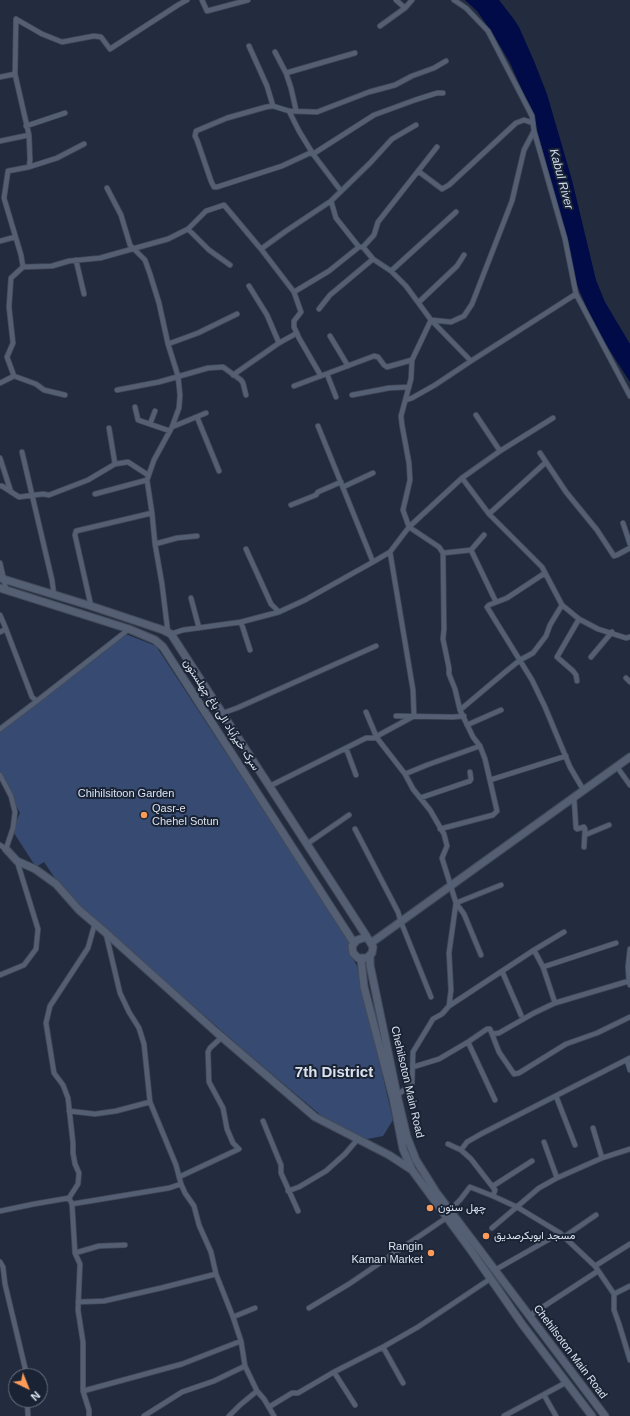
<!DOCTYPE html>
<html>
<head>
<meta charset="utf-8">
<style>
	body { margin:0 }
	#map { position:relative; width:630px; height:1416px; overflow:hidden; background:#232c3f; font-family:Helvetica,sans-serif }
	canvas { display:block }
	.north { position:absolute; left:8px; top:1368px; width:40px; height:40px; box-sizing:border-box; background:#192334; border:1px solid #676f7e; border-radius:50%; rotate:137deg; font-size:11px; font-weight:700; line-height:16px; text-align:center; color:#dbe2ee }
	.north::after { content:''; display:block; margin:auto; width:14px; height:18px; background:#fe9b59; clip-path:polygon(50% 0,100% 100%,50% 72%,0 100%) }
</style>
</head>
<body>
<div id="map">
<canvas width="630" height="1416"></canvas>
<div class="north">N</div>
</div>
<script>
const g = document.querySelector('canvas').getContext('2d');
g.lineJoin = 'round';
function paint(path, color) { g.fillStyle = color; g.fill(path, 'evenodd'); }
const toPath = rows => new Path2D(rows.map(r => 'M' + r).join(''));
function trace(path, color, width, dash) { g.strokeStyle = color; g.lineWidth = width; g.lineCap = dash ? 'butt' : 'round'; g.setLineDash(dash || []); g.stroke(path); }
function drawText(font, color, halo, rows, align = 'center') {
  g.font = font + ' Helvetica,Vazirmatn,sans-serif'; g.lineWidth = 4; g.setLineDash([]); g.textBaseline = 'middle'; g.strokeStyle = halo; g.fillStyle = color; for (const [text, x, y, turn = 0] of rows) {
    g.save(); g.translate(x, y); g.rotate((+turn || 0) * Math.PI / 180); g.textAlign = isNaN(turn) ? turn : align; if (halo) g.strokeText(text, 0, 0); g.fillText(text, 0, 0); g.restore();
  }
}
const green = toPath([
	[123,633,156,646,350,942,351,952,353,959,357,966,393,1120,383,1136,362,1140,329,1122,254,1059,67,896,44,862,36,867,12,830,20,813,0,776,0,729]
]);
const water = toPath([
	[465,0,499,0,513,18,519,27,534,61,547,94,572,180,596,280,605,302,630,344,630,382,596,329,573,276,565,232,532,112,510,63,493,34,477,11]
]);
const street = toPath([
	[202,0,207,11,248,0],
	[396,0,405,8],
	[454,0,466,8,488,31,532,116,534,131,565,239,576,294,630,396],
	[16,19,15,74,29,135,30,160,29,167,8,171,4,198,21,255,23,267],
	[16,19,42,34,62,42,94,36,101,37,110,49,178,5,187,0],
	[380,26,405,8,412,0],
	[249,46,267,86,273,106],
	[275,52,286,73,291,88,296,110],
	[286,73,355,53],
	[0,77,15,74],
	[443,93,437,93,415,100,374,115,313,154,310,153,282,166,217,187,214,187,211,181,197,140,195,136,196,131,227,118,266,107,273,106,289,111,317,112,369,92,395,85,412,76,434,68,446,61],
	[289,111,299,131,313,154,341,191],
	[26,126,65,113],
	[0,141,29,135],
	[29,167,57,158,84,144],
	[418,171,442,189,449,185,516,123,524,120,533,123],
	[107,188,121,215,130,245,145,260,150,274,159,303,168,344,178,376,180,395,179,408,172,427,154,460,147,480,152,513,155,544,162,584,168,633],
	[331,201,336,218,359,247,363,247,373,259,391,271,406,286,431,320,471,361],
	[188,229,209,250,230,265],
	[0,241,15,237],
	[363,247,374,235,378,222,437,147],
	[261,249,286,231,331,201,370,163,392,139,416,125],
	[76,260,84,294],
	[391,271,456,212],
	[249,286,267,315,279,343],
	[294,292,329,271,359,247],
	[419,302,457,266,464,255],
	[319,309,330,295,373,259],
	[431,320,412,360,411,379,401,416,402,425,409,463,410,480,403,510,409,527,439,547,443,553,444,629,443,639,449,668,449,674,455,689,460,710,473,737,480,746,485,759,497,811,493,815,440,829],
	[431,320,451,322,464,316,472,304,512,201,524,150,534,131],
	[330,336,348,366],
	[168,344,198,333,237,314],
	[327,374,336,397],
	[233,375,279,343,297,333],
	[0,383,14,376],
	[294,386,374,356,378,357,384,365,387,367,412,360],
	[117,390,159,382,208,368,223,367,241,380,243,383,246,395],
	[65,395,44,390,36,384,14,376,7,357,13,343,9,307,11,278,23,267,52,266,69,261,100,258,168,239,188,229,206,211,224,205,261,249,294,292,301,312,294,321,294,327,299,338,321,376],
	[352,395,389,388,409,387],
	[406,400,412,398,435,385,471,361,576,294],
	[135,407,138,420,170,431],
	[476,415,500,451],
	[197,417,219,471],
	[150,424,155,411],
	[318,426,373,562],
	[172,427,206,413],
	[109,428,115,464],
	[22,452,52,580,54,595],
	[540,453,566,492,597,530,614,556,617,555,630,548],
	[0,458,11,492],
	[462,478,489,514,542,567,562,605,579,619,598,629,626,638,630,637],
	[0,486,2,486,19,497,43,494,49,495,88,480,115,464,128,462,148,475],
	[343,487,373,473],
	[95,494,147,480],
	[291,505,316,495,318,492,341,482],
	[489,514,545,463],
	[623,523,630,544],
	[155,544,177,538,197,536],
	[246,549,271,604,279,612],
	[471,550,496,602],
	[443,553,471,550,484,535],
	[0,563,6,589],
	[545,573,507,598,489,605,487,607,532,680,545,707,570,767,584,791],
	[191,598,199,628],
	[91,606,75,535,76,531,152,513],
	[0,615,6,629,32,697,37,701],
	[241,622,250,650],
	[0,632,6,629],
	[171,634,183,630,241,622,279,612,305,600,373,562,390,552,409,527,462,478,500,451,553,418],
	[591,657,612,632],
	[626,678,630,682],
	[577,681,576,675,573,671,557,657,579,619],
	[460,710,504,673,520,660,533,653,546,636,550,625,562,605],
	[366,712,377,738,405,774,413,789,430,810,444,834,447,846,442,858,456,903,449,953,451,990,449,1006],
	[223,713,237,708,376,646],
	[396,716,453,717,464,716],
	[467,725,501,710],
	[0,729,37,701,129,629],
	[377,738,379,735,414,716,413,690,390,552],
	[346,748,356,775],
	[617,767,630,785],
	[405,774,427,765,480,746],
	[0,775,11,796,15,812,13,828,6,849,0,845],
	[490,780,566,756],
	[270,786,366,738,377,738],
	[420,798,470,781,471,779,470,772],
	[574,798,576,828,577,829,584,827,585,829,584,847],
	[355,829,398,912,401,922,431,997],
	[585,835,609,825],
	[307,844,349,815],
	[106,934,120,993,129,1012,139,1028,144,1044,150,1102,176,1165,181,1184,185,1193,194,1206,199,1225,211,1252,216,1274,233,1317,241,1341,245,1366,257,1391,264,1399,274,1416],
	[630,949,628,967,629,981,630,985],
	[534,950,543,967,555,1003],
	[481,955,464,914,456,903,501,885],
	[543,967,616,943],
	[502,971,521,1015],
	[0,975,24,965,36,949,38,929,17,861],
	[492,1034,499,1052,514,1074,519,1073,566,1044,597,1033,630,1017],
	[468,1042,495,1100],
	[627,1060,630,1070],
	[413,1067,439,1059,468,1042,487,1029,490,1029,492,1034,499,1033,534,1013,555,1003,629,981],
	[396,1096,412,1084,413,1052,433,1019,442,1014,449,1006,534,950,564,932],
	[556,1096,575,1145],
	[69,1111,95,1114,116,1111,150,1102],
	[263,1121,281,1165,281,1173,298,1211],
	[593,1128,602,1158],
	[544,1142,557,1178],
	[448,1144,461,1150,471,1159,495,1190,493,1196],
	[461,1150,467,1142,481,1134,630,1058],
	[179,1177,239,1149,233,1143,227,1129,223,1108,209,1082,208,1052,210,1048,222,1037],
	[493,1186,532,1161],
	[288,1191,299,1187,326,1171,345,1154,357,1140],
	[72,1204,169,1188,181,1184],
	[450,1210,460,1200,470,1187,493,1196,517,1207,560,1233,595,1266,614,1294,614,1310,619,1324,630,1360],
	[0,1211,34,1204,69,1198],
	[492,1228,539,1188,557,1178,602,1158,630,1149],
	[564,1237,596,1215],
	[75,1253,99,1246,125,1245],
	[0,1262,3,1267,5,1284,27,1376],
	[595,1266,630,1244],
	[495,1270,560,1233],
	[614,1294,630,1286],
	[78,1302,104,1301,161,1288,216,1274],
	[309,1308,349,1284,446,1218],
	[529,1316,598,1271],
	[233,1317,255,1308],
	[383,1347,403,1383],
	[334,1372,355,1405],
	[83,1391,182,1364,241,1341],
	[544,1395,556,1416],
	[27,1400,28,1416],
	[269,1407,292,1393,298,1393,334,1372,383,1347,418,1327,490,1279],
	[89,1416,89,1410,83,1391,83,1342,78,1310,80,1264,75,1253,72,1204,69,1198,78,1184,79,1173,75,1164,73,1153,73,1143,68,1098,63,1085,54,1073,46,1023,50,1006,88,948,95,923],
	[144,1416,182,1392,214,1381,245,1366],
	[229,1416,240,1405,257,1391],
	[504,1416,567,1382]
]);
const secondary = toPath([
	[0,578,91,606,163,630,171,634,367,937],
	[0,588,129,629,155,640,163,647,354,943],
	[6,849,17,861,35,869,56,884,79,910,106,933,216,1032,315,1117,389,1155,412,1170],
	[367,937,373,947,372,953,367,958,358,958,353,953,352,946,357,940,367,937],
	[371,943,630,757],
	[370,956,370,965,397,1095,407,1137,416,1160,436,1192,605,1416],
	[361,959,364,987,393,1098,403,1149,412,1170,470,1249,522,1324,592,1416]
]);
const markers = [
	[144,815,4,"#fe9b59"],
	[430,1208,4,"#fe9b59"],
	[486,1236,4,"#fe9b59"],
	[431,1253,4,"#fe9b59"]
];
const streetNames = [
	["سرک خیرآباد الی باغ چهلستون",221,715,57],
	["Chehilsoton Main Road",407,1082,77],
	["Chehilsoton Main Road",570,1352,53]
];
const parkNames = [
	["Chihilsitoon Garden",126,794]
];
const poiNames = [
	["Qasr-e",152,809],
	["Chehel Sotun",152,822],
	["چهل ستون",438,1208],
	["مسجد ابوبکرصدیق",494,1236],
	["Rangin",423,1247,"right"],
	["Kaman Market",423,1260,"right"]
];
const waterNames = [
	["Kabul River",561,179,75]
];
const districtNames = [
	["7th District",334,1073]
];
paint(green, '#374b72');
paint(water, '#000b48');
trace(street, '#424a59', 6);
trace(secondary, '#424a59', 9);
trace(street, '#545f74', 4.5);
trace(secondary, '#545f74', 7);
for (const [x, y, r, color] of markers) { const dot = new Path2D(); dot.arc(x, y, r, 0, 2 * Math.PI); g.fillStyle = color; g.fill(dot); trace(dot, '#192334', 1.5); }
drawText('11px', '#dbe2ee', '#192334', streetNames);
drawText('11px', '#d9e3f7', '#192334', parkNames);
drawText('11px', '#dbe2ee', '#192334', poiNames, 'left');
drawText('italic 12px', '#cfdaed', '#192334', waterNames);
drawText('bold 15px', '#dbe2ee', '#192334', districtNames);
</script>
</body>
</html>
